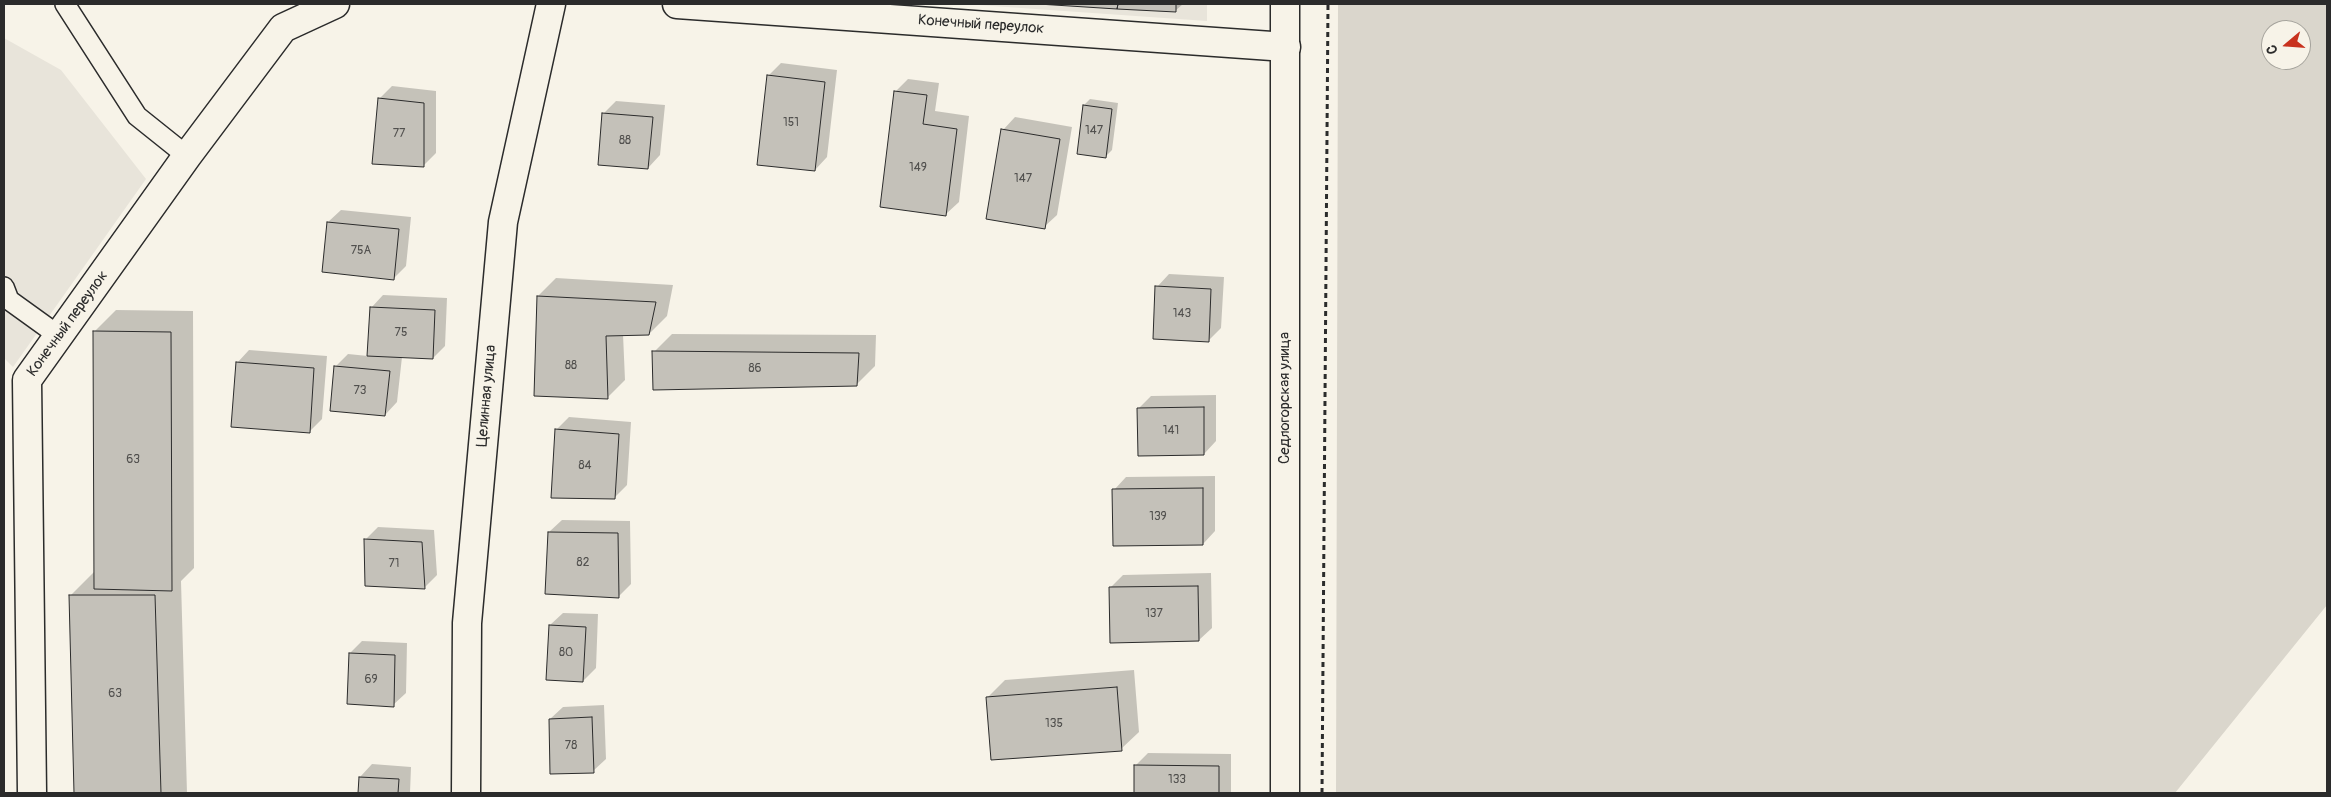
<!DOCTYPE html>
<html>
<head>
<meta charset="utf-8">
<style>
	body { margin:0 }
	#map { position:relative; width:2331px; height:797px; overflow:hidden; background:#f7f3e8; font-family:Pangolin,sans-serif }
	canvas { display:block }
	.frame { position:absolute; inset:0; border:5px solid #2b2b2b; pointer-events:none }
	.north { position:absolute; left:2261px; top:20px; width:50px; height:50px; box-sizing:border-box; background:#f7f3e8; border:1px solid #a5a39c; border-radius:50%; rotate:252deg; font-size:14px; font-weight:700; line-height:20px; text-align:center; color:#2b2b2b }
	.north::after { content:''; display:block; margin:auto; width:18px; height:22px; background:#c8321e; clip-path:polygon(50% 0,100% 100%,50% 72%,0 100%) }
</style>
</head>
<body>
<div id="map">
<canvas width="2331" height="797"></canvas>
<div class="frame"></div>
<div class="north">С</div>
</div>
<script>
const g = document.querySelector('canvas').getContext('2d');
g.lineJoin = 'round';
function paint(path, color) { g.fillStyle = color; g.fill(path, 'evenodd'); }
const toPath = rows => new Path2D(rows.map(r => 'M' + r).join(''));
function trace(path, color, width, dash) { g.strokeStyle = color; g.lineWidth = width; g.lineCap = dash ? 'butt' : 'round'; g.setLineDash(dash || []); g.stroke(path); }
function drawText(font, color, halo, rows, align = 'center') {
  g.font = font + ' Pangolin,sans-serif'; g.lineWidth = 4.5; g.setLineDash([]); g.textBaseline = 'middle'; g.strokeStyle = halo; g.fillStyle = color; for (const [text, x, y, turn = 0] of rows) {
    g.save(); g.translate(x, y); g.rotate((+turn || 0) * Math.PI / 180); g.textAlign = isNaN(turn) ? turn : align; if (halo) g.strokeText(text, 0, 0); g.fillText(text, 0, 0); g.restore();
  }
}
const built = toPath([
	[964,4,1207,4,1207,21],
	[4,38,61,70,146,179,13,367,4,358]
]);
const green = toPath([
	[1338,4,2327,4,2327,605,2175,793,1336,793],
	[2271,30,2301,30,2301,60,2271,60]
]);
const shadow = toPath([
	[1057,4,1183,4,1175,11],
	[781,63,837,70,827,157,815,170,768,76],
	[908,79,939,83,935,111,969,116,959,202,946,214,895,92],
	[392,86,436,91,436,153,423,166,380,98],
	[1090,99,1118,103,1112,150,1106,156,1084,105],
	[616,101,665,105,660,155,648,168,604,113],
	[1015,117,1072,127,1057,215,1044,227,1003,130],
	[341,210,411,217,406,266,394,278,328,222],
	[1169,274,1224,277,1221,328,1209,340,1157,287],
	[556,278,673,285,667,316,649,334,623,334,625,380,607,398,538,296],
	[383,295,447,298,445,346,433,358,402,357,397,402,385,415,336,366,348,354,368,356,371,308],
	[116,310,193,311,194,568,181,581,187,793,75,793,70,596,95,571,94,332],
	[672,334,876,335,875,366,857,384,654,352],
	[249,350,327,356,322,419,309,432,237,363],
	[1216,395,1216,441,1204,454,1139,408,1151,396],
	[569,417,631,422,627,485,614,498,556,430],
	[1215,476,1215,531,1203,544,1114,490,1126,477],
	[562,520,630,521,631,584,619,596,549,532],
	[378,527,434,530,437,575,425,587,365,540],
	[1211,573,1212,628,1199,640,1110,588,1123,575],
	[563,613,598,614,596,668,583,681,550,625],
	[362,641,407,643,406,693,393,705,350,653],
	[1134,670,1139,732,1121,749,987,698,1005,680],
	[604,705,606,759,593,771,550,719,563,707],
	[1148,753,1231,754,1231,793,1135,793,1135,766],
	[372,764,411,767,410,793,359,793,360,777]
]);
const building = toPath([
	[1038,4,1118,4,1117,9,1038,4],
	[1118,4,1176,4,1176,12,1117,9,1118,4],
	[767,75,825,82,815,171,757,165,767,75],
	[894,91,927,95,923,124,957,129,946,216,880,207,894,91],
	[378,98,424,103,424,167,372,164,378,98],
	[1083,105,1112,109,1106,158,1077,154,1083,105],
	[602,113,653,117,648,169,598,165,602,113],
	[1001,129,1060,139,1045,229,986,219,1001,129],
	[327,222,399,229,394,280,322,272,327,222],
	[1155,286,1211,289,1209,342,1153,339,1155,286],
	[537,296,656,302,649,335,606,336,608,399,534,396,537,296],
	[370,307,435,310,433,359,367,356,370,307],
	[93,331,171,332,172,591,94,589,93,331],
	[652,351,859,353,857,386,653,390,652,351],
	[236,362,314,368,310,433,231,427,236,362],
	[334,366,390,371,385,416,330,411,334,366],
	[1204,407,1204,455,1138,456,1137,408,1204,407],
	[555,429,619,434,615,499,551,498,555,429],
	[1203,488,1203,545,1113,546,1112,489,1203,488],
	[548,532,618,533,619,598,545,594,548,532],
	[364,539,422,542,425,589,365,586,364,539],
	[1198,586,1199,641,1110,643,1109,587,1198,586],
	[69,595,155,595,161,793,74,793,69,595],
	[549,625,586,627,583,682,546,680,549,625],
	[349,653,395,655,394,707,347,704,349,653],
	[1117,687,1122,751,991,760,986,697,1117,687],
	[592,717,594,773,550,774,549,719,592,717],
	[1134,765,1219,766,1219,793,1134,793,1134,765],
	[359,777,399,779,398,793,358,793,359,777]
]);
const path = toPath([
	[1322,793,1328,4]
]);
const lane = toPath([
	[65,4,137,116,187,156],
	[4,287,9,300,59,336]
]);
const street = toPath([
	[677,4,1286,47],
	[32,793,27,380,187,156,283,28,335,4],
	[466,793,467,623,503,222,551,4]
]);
const secondary = toPath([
	[1285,793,1285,4]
]);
const numberNames = [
	["151",791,123],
	["147",1094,131],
	["77",399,134],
	["88",625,141],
	["149",918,168],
	["147",1023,179],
	["75А",361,251],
	["143",1182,314],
	["75",401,333],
	["88",571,366],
	["86",755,369],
	["73",360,391],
	["141",1171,431],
	["63",133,460],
	["84",585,466],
	["139",1158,517],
	["82",583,563],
	["71",394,564],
	["137",1154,614],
	["80",566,653],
	["69",371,680],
	["63",115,694],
	["135",1054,724],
	["78",571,746],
	["133",1177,780]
];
const streetNames = [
	["Конечный переулок",981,25,4],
	["Конечный переулок",68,324,-54],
	["Целинная улица",487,396,-85],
	["Седлогорская улица",1285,398,-90]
];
paint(built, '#e8e4da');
paint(green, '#dad6cc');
paint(shadow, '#0003');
paint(building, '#c4c1b9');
trace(building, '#2b2b2b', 1);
trace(lane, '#2b2b2b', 22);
trace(street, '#2b2b2b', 31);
trace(secondary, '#2b2b2b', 31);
trace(path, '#2b2b2b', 3, [5, 4]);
trace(lane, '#f7f3e8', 19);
trace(street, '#f7f3e8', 28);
trace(secondary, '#f7f3e8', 28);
drawText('12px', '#51504e', null, numberNames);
drawText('15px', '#2b2b2b', '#f7f3e8', streetNames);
</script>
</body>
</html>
